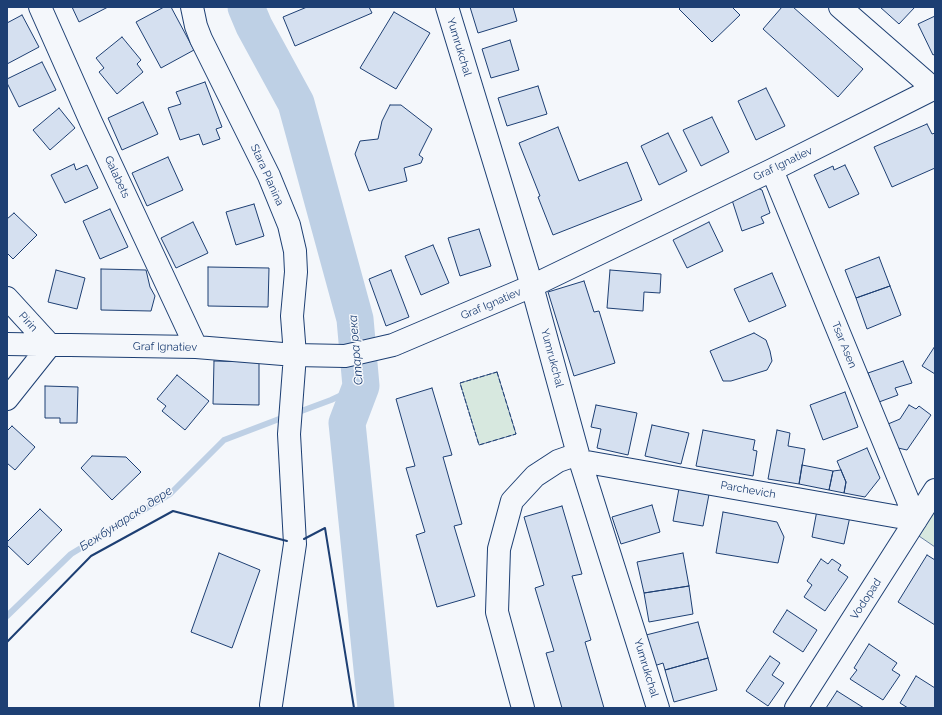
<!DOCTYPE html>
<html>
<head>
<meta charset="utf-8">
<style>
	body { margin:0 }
	#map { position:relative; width:942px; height:715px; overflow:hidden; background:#f4f7fb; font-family:Raleway,sans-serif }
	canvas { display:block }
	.frame { position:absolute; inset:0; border:8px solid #1d3f73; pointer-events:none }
</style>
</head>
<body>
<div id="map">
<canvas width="942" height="715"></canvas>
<div class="frame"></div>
</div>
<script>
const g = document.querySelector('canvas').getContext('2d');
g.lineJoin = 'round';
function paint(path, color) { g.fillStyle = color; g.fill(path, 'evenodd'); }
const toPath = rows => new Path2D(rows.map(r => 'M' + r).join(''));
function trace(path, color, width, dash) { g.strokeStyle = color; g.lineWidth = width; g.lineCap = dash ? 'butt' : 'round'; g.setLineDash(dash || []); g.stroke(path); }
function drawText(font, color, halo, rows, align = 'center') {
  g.font = font + ' Raleway,sans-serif'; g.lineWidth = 3; g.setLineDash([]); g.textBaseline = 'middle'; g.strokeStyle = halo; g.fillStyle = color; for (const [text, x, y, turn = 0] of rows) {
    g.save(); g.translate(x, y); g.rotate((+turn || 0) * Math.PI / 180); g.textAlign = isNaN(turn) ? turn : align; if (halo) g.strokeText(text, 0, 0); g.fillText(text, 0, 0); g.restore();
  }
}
const green = toPath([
	[497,372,516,434,479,445,460,383,497,372],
	[935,503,935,547,916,534,935,503]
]);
const stream = toPath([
	[296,413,331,400,361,386],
	[7,616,71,554,170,494,224,440,287,416]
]);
const river = toPath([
	[246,7,254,26,296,103,355,319,361,386,347,423,376,708]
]);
const building = toPath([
	[72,7,108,7,79,22,72,7],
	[164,7,171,7,194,50,161,68,136,22,164,7],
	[307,7,369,7,372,13,295,46,283,17,307,7],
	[470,7,513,7,517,21,478,33,470,7],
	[681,7,732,7,740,15,712,42,679,9,681,7],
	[782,7,793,7,863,69,838,97,763,29,782,7],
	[880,7,915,7,899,24,880,7],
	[394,12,430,33,396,89,360,68,394,12],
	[22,15,39,47,7,64,7,23,22,15],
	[935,16,935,54,933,55,918,24,935,16],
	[122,37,141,60,137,64,143,72,117,94,99,72,104,68,96,58,122,37],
	[510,40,519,70,491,78,482,49,510,40],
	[42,62,56,90,19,107,7,83,7,79,42,62],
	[205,82,222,127,216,129,220,139,203,145,199,134,180,140,168,108,181,104,176,92,205,82],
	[538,86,547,114,507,126,498,98,538,86],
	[766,88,785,126,756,140,738,101,766,88],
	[143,102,158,134,122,150,108,118,143,102],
	[390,105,401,105,432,129,419,155,423,158,421,163,404,168,407,181,369,191,355,154,360,141,378,139,382,121,390,105],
	[59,108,75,128,50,150,33,130,59,108],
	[712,117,729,152,701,166,683,130,712,117],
	[927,124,932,134,935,133,935,168,892,187,874,147,927,124],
	[558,127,579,181,627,162,642,200,553,235,538,197,540,196,519,143,558,127],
	[668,133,687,171,659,185,641,146,668,133],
	[168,157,183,190,147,206,132,173,168,157],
	[74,164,76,170,87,165,98,188,65,203,51,175,74,164],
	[845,165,859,194,829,208,814,175,833,166,834,170,845,165],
	[755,187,762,190,770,213,761,217,764,223,742,231,732,200,755,187],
	[254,204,264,236,236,245,226,212,254,204],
	[110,209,128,247,100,259,83,221,110,209],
	[14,213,37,235,13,259,7,253,7,219,14,213],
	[193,222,208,253,176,268,161,238,193,222],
	[709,222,723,251,687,268,673,240,709,222],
	[479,229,491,266,460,276,448,238,479,229],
	[433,245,449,283,421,295,405,256,433,245],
	[879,257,890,286,856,298,845,270,879,257],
	[208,267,269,268,268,307,208,306,208,267],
	[101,269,146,270,150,287,155,296,151,311,101,310,101,269],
	[56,270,85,278,77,309,48,302,56,270],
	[391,270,409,317,386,326,369,279,391,270],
	[610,270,661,274,660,293,644,292,643,311,607,308,610,270],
	[772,273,786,306,749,322,734,289,772,273],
	[584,281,594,312,599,311,615,363,574,376,548,292,584,281],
	[890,286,901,315,867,329,856,298,890,286],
	[754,333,766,340,770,351,772,361,767,370,731,381,723,381,710,351,754,333],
	[935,346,935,374,922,366,935,346],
	[214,361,259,362,259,405,213,404,214,361],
	[903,361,912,383,895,388,898,395,879,402,868,373,903,361],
	[177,375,209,401,185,430,162,411,166,406,157,399,177,375],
	[45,386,78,387,77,423,60,423,60,418,45,418,45,386],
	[432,388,452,455,443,457,462,524,454,526,475,596,437,607,416,535,425,532,406,468,415,466,396,399,432,388],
	[845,392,858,427,823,440,810,405,845,392],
	[596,405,637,413,628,455,597,448,601,429,591,427,596,405],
	[909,405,916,409,919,406,931,415,907,450,898,448,888,424,900,419,909,405],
	[652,425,689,433,681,464,645,456,652,425],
	[12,426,35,447,15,470,7,463,7,431,12,426],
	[703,430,755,440,753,450,757,451,753,476,696,466,703,430],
	[777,430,790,433,788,446,805,449,799,484,768,479,777,430],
	[867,448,880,478,865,497,844,493,846,482,837,461,867,448],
	[92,456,126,457,141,472,112,500,81,468,92,456],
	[802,465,833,471,829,490,799,484,802,465],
	[841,470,846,482,844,493,829,490,833,471,841,470],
	[680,483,710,489,703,526,673,521,680,483],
	[652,505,660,532,621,544,612,517,652,505],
	[818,505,851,512,844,544,812,537,818,505],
	[562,506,582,574,572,576,591,640,585,642,604,708,562,708,546,653,554,651,535,588,544,585,524,517,562,506],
	[40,509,62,530,28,565,7,545,7,542,40,509],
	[723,512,777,522,784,537,778,563,716,553,723,512],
	[219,553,260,570,232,648,191,632,219,553],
	[683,553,689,586,644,593,637,562,683,553],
	[927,555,935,560,935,625,898,602,927,555],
	[821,559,828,564,832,559,841,565,838,570,848,577,825,611,804,597,812,585,807,581,821,559],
	[689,586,693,614,649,622,644,593,689,586],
	[787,610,817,630,803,652,773,632,787,610],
	[698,622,708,658,665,670,663,663,654,666,646,635,698,622],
	[869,644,897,663,892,670,900,675,883,700,850,679,857,670,854,668,869,644],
	[770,656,780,663,772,675,784,683,768,706,746,691,770,656],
	[708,658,717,690,674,702,665,670,708,658],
	[916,676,935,688,935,708,908,708,900,703,916,676],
	[837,691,864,708,826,708,837,691]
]);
const minor = toPath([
	[40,7,91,122,196,347],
	[192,7,196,26,201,39,269,176,289,225,295,251,296,272,292,316,295,355,289,434,295,544,271,705],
	[447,7,532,286,578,454,658,708],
	[840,7,934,89],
	[772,170,916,520],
	[7,298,50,345,7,399],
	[7,344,196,347,295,355,345,356,393,345,532,286,772,170,935,88],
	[581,461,916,520],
	[523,708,497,612,499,549,512,501,535,476,558,461,578,454],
	[796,708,935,490]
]);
const fence = toPath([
	[497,372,516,434,479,445,460,383,497,372]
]);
const wall = toPath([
	[304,539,325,528,354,708],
	[7,642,91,556,173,511,287,541]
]);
const streetNames = [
	["Yumrukchal",459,47,73],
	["Graf Ignatiev",783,164,-26],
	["Stara Planina",267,175,66],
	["Galabets",117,177,65],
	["Graf Ignatiev",491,304,-23],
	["Pirin",28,322,48],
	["Tsar Asen",844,345,68],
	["Graf Ignatiev",165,347,1],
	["Yumrukchal",552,358,75],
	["Parchevich",748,490,10],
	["Vodopad",866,599,-57],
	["Yumrukchal",646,668,73]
];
const waterNames = [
	["Стара река",356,350,-95],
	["Бежбунарско дере",126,519,-33]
];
paint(green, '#d7e8df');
trace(green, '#687fa3', 1);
trace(stream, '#bed0e5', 6);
trace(river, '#bed0e5', 37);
paint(building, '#d5e0f0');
trace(building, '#1d3f73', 1);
trace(minor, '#1d3f73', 24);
trace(minor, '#f4f7fb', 22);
trace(fence, '#1d3f73', 1, [5, 2]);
trace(wall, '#1d3f73', 2);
drawText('11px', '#1d3f73', '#f4f7fb', streetNames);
drawText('italic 12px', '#1d3f73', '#f4f7fb', waterNames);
</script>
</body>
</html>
